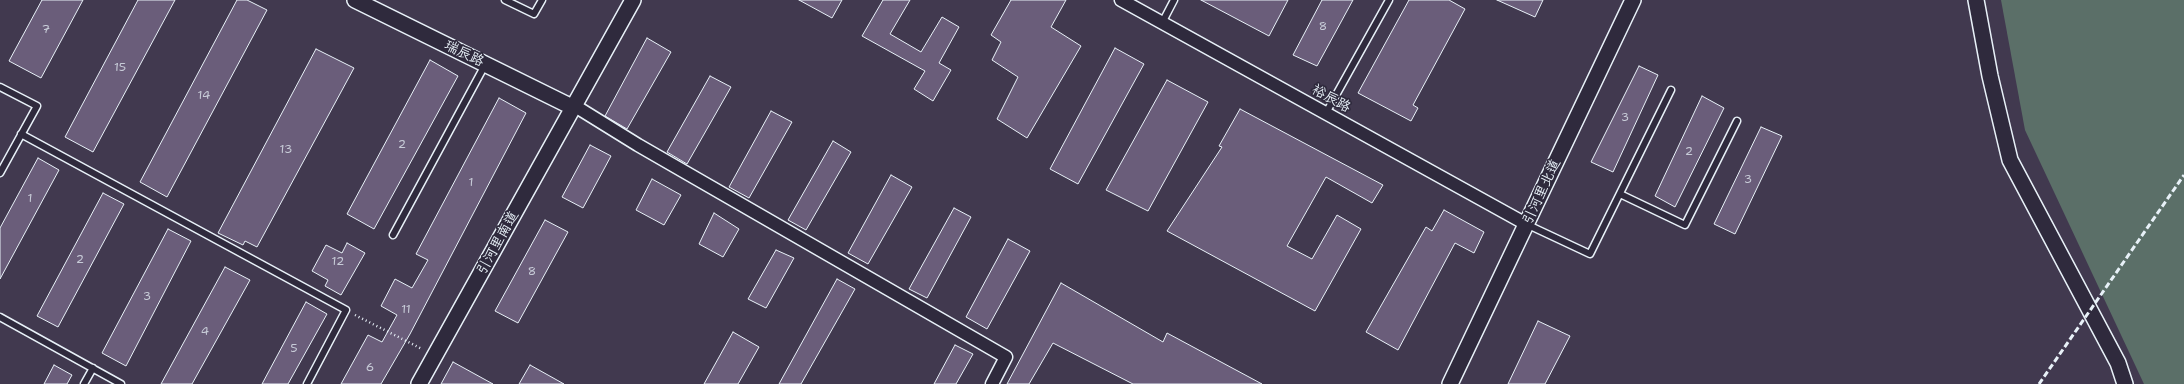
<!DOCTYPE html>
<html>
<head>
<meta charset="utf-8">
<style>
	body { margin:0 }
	canvas { display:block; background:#41394f }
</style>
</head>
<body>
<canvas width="2184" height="384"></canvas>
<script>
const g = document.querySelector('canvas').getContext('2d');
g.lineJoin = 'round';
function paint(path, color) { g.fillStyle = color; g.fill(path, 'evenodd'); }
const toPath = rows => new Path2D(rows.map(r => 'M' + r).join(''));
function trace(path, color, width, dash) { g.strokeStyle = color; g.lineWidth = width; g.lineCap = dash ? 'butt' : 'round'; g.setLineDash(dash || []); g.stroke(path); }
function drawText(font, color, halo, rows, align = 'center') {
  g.font = font + ' "Shantell Sans","LXGW WenKai TC",sans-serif'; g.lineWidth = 3.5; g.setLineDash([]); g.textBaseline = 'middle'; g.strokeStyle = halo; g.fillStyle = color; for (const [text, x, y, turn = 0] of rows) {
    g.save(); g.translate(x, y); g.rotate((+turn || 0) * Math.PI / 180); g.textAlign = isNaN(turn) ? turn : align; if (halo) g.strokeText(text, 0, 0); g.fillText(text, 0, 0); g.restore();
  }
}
const green = toPath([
	[2001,0,2184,0,2184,384,2144,384,2025,130]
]);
const building = toPath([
	[42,0,83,0,41,78,9,61,42,0],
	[138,0,175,0,93,152,65,137,138,0],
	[237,0,247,0,267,10,167,197,140,182,237,0],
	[799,0,842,0,832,18,799,0],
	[883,0,910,0,890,34,921,52,942,17,959,27,939,63,951,70,933,101,914,89,925,71,862,36,883,0],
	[1011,0,1066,0,1051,27,1081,46,1027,138,997,119,1018,77,992,60,1001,42,991,35,1011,0],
	[1201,0,1288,0,1269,36,1201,0],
	[1322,0,1353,0,1317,66,1293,55,1322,0],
	[1409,0,1449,0,1465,9,1413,105,1418,108,1411,121,1358,93,1409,0],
	[1497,0,1543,0,1535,17,1497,0],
	[647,38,671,52,627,129,605,116,647,38],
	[1115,48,1144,64,1078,184,1050,169,1115,48],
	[316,49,354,68,257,247,245,241,243,245,218,233,316,49],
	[430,60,458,76,374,229,347,214,430,60],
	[1639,66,1658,75,1613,172,1591,162,1639,66],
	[710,76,731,87,687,164,667,152,710,76],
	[1167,80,1208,102,1148,211,1106,190,1167,80],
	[1702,96,1724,108,1675,207,1655,196,1702,96],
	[499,98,526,113,410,334,381,384,341,384,368,335,382,342,397,315,381,306,395,279,412,288,428,260,416,254,499,98],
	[1240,109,1383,185,1372,203,1326,177,1287,246,1312,259,1337,215,1361,229,1315,311,1167,231,1222,147,1219,146,1240,109],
	[771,111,792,122,749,198,729,187,771,111],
	[1761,127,1782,136,1735,234,1714,224,1761,127],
	[833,141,851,152,806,230,788,220,833,141],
	[590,145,611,156,583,208,562,197,590,145],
	[38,158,59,170,0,279,0,228,38,158],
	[891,175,912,187,868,264,848,253,891,175],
	[652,179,681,195,664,225,636,210,652,179],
	[103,193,124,204,58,327,37,316,103,193],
	[954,208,971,217,927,298,909,289,954,208],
	[1444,210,1484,232,1474,253,1455,243,1398,350,1366,332,1426,227,1432,231,1444,210],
	[714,213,739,229,723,257,699,244,714,213],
	[545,220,568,232,518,323,495,311,545,220],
	[168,229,191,241,126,366,102,353,168,229],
	[1008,239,1030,251,987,329,966,317,1008,239],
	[347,243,365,253,341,295,325,286,328,280,312,271,326,245,342,253,347,243],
	[776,250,794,258,766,308,748,299,776,250],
	[225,267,250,280,192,384,161,384,225,267],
	[837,279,855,289,801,384,779,384,837,279],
	[1061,283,1163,342,1167,333,1262,384,1133,384,1053,343,1029,384,1007,384,1061,283],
	[306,302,327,314,288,384,262,384,306,302],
	[1538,321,1570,336,1545,384,1508,384,1538,321],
	[733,332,759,347,738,384,704,384,733,332],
	[955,345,973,354,956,384,934,384,955,345],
	[453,362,493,384,441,384,453,362],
	[54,365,72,375,67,384,44,384,54,365],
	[530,365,564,384,519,384,530,365]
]);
const path = toPath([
	[355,315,422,349]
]);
const service = toPath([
	[505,0,534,14,542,0],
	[1162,23,1174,0],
	[0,87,37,106,0,173],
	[1326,113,1389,0],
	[21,134,346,310,307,384],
	[1620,194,1685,225,1737,121],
	[1526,224,1590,254,1671,90],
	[393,235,485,65],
	[0,317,121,384],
	[84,384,93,368]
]);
const minor = toPath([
	[1121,0,1526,224],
	[575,106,638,145,1006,357,992,384]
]);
const tertiary = toPath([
	[355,0,574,108],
	[1976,0,1990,76,2010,160,2118,363,2125,384],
	[419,384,633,0],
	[1450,384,1633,0]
]);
const rail = toPath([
	[2039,384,2184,175]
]);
const numberNames = [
	["8",1323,27],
	["7",46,30],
	["15",120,68],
	["14",204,96],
	["3",1625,118],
	["2",402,145],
	["13",286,150],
	["2",1689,152],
	["3",1748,180],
	["1",471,183],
	["1",30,199],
	["2",80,260],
	["12",338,262],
	["8",532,272],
	["3",147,297],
	["11",406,310],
	["4",205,332],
	["5",294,349],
	["6",370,368]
];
const streetNames = [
	["瑞辰路",464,54,26],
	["裕辰路",1331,99,29],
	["引河里北道",1542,192,-65],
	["引河里南道",498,243,-61]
];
paint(green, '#5b6f68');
paint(building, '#6a5d7a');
trace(building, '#e8f1f8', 1);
trace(service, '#e8f1f8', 9);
trace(minor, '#e8f1f8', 15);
trace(tertiary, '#e8f1f8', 18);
trace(path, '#e8f1f8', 2.5, [1, 3]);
trace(service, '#2f2a3d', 6);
trace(minor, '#2f2a3d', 12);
trace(tertiary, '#2f2a3d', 15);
trace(rail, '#e8f1f8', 3, [6, 3]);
drawText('12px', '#c8ccd8', null, numberNames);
drawText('14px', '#e8f1f8', '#2f2a3d', streetNames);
</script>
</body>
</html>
